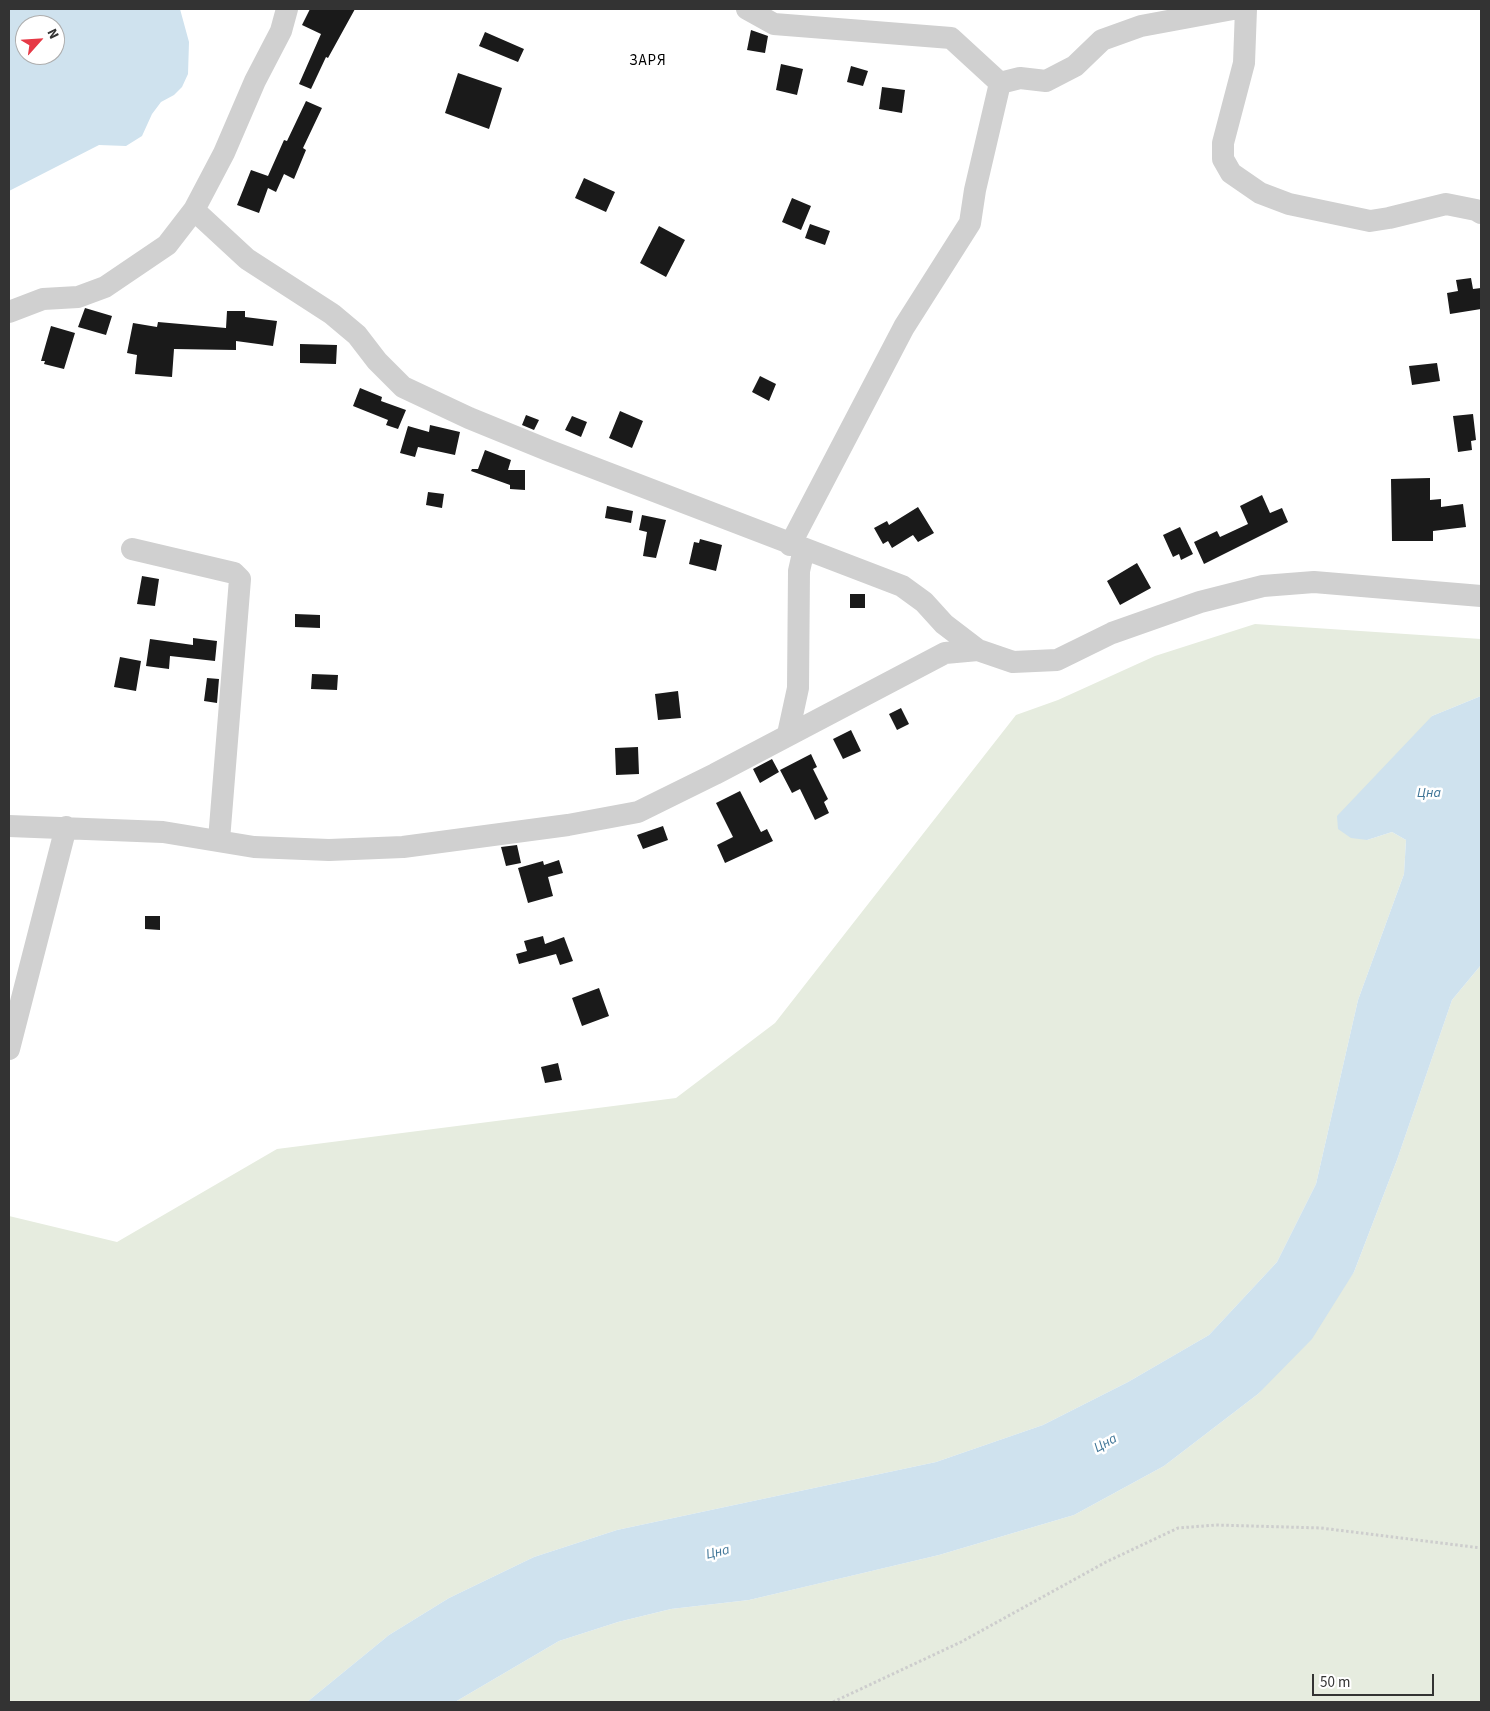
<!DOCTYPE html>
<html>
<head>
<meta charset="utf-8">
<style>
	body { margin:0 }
	#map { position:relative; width:1490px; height:1711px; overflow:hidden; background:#fff; font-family:"Source Sans 3",sans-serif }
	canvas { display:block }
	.frame { position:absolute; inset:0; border:10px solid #333; pointer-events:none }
	.north { position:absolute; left:15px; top:15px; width:50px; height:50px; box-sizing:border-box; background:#fff; border:1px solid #adadad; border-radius:50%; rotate:64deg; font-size:14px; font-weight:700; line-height:20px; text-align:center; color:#333 }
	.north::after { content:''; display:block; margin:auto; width:18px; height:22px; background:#e63946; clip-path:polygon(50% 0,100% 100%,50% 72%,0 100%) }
	.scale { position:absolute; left:1312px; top:1674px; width:122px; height:22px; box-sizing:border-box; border:2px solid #333; border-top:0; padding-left:6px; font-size:15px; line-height:18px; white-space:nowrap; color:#333; -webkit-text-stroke:4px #fff; paint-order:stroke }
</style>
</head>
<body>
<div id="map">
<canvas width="1490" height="1711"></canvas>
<div class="frame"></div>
<div class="north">N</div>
<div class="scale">50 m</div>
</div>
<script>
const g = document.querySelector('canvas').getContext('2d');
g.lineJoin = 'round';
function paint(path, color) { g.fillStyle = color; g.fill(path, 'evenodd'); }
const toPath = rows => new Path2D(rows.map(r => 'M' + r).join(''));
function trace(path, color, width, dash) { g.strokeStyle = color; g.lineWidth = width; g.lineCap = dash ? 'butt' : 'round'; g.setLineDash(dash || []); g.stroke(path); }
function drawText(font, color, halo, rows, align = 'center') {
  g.font = font + ' "Source Sans 3",sans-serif'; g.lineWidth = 5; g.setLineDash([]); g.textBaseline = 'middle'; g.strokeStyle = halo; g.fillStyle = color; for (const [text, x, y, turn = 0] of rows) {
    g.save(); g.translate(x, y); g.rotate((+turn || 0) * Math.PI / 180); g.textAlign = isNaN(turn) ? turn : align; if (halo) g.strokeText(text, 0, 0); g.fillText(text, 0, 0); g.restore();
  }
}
const green = toPath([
	[1255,624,1481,639,1481,696,1432,716,1367,840,1392,832,1406,840,1404,874,1358,1000,1316,1184,1277,1262,1209,1335,1128,1382,1043,1425,936,1462,617,1530,534,1557,449,1598,389,1635,307,1702,9,1702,9,1216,117,1242,277,1149,676,1098,775,1023,1016,715,1058,700,1155,656],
	[1481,965,1481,1702,455,1702,559,1641,618,1622,671,1609,749,1600,939,1555,1074,1515,1164,1466,1258,1394,1354,1272,1397,1160,1452,1000]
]);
const water = toPath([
	[9,9,180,9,189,42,188,74,182,87,174,95,161,102,152,114,142,136,126,146,99,145,9,191],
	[25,25,55,25,55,55,25,55],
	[1481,696,1481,965,1452,1000,1397,1160,1354,1272,1312,1339,1258,1394,1164,1466,1074,1515,939,1555,821,1583,749,1600,671,1609,618,1622,559,1641,455,1702,307,1702,389,1635,449,1598,534,1557,617,1530,936,1462,1043,1425,1128,1382,1209,1335,1277,1262,1316,1184,1358,1000,1404,874,1406,840,1392,832,1367,840,1351,838,1338,829,1337,816,1432,716]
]);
const building = toPath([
	[310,9,355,9,328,58,326,57,311,89,299,84,321,34,302,25],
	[751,30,768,36,765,53,747,50],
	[485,32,524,49,518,62,479,46],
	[781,64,803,69,797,95,776,90],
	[851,66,868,71,863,86,847,82],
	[458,73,502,88,489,129,445,113],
	[882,87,905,90,902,113,879,109],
	[306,101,322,108,303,148,306,150,294,179,284,174,276,192,268,188,259,213,237,205,251,170,268,176,284,140,287,141],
	[584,178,615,192,606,212,575,198],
	[792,198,811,206,801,230,782,222],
	[810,224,830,231,825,245,805,238],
	[659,226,685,240,666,277,640,263],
	[1471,278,1473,289,1481,288,1481,309,1450,314,1447,293,1458,291,1456,280],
	[85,308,112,316,106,335,78,327],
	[227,311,245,311,245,317,277,321,273,346,236,341,236,350,174,349,172,377,135,374,137,355,127,353,133,323,157,327,158,322,226,328],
	[51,326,75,333,64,369,44,364,45,361,41,361],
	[300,344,337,345,336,364,300,363],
	[1437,363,1440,381,1412,385,1409,366],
	[760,376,776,384,769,401,752,392],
	[360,388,382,397,381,401,406,410,398,429,386,425,388,420,353,406],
	[620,411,643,421,632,448,609,438],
	[1473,414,1476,440,1471,441,1472,450,1458,452,1453,416],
	[526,415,539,420,534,430,522,425],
	[572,416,587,422,581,437,565,430],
	[430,425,460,432,455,455,418,447,415,457,400,453,408,426,429,432],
	[485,450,511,460,508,470,525,470,525,490,510,489,510,485,471,471,472,469,478,469],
	[1430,478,1430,500,1441,499,1441,507,1463,504,1466,527,1433,531,1433,541,1392,541,1391,479],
	[428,492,444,494,442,508,426,505],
	[1262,495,1270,513,1282,508,1288,522,1204,564,1194,542,1217,531,1220,537,1248,524,1240,506],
	[607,506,633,511,631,523,605,518],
	[918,507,934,533,918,542,913,535,892,548,888,541,883,544,874,528,887,521,889,525],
	[642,515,666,520,656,558,643,556,647,532,639,530],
	[1180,527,1193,554,1181,560,1179,554,1173,557,1163,535],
	[700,539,722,545,716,571,689,564,694,542,699,543],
	[1137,563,1151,588,1120,605,1107,581],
	[142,576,159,579,155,606,137,604],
	[850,594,865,594,865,608,850,608],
	[295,614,320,615,320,628,295,627],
	[193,638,217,641,215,661,170,656,169,669,146,666,150,639,193,645],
	[120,657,141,661,136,691,114,687],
	[312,674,338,675,337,690,311,689],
	[207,678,219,679,217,703,204,701],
	[678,691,681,718,658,720,655,694],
	[901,708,909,724,897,730,889,714],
	[851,730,861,751,843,759,833,739],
	[638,747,639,774,616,775,615,748],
	[811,754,817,767,813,769,828,799,824,802,829,813,815,820,800,789,792,793,780,770],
	[772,759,779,772,760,783,753,769],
	[740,791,761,832,767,829,773,841,725,863,717,845,733,837,716,803],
	[663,826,668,840,643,849,637,835],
	[517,845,521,863,506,866,501,847],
	[559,860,563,873,548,877,553,896,528,903,518,868,543,861,544,865],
	[145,916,160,916,160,930,145,929],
	[543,936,545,944,564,937,573,961,560,965,556,954,519,964,516,954,527,951,524,941],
	[599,988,609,1016,582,1026,572,998],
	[558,1063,562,1080,545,1083,541,1067]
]);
const path = toPath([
	[833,1702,961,1642,1106,1562,1178,1528,1216,1525,1321,1528,1481,1548]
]);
const minor = toPath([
	[747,9,774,24,951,38,1000,83],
	[1246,9,1244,63,1223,143,1223,159,1231,173,1260,193,1289,204,1370,221,1389,218,1446,204,1476,210,1481,213],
	[1000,83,1020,78,1046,81,1075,66,1102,40,1141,26,1233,9],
	[194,210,247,259,332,314,357,335,377,361,403,387,469,418,550,451,902,586,924,602,944,624,978,650,1013,662,1057,660,1112,633,1200,602,1263,586,1314,582,1481,596],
	[9,312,43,299,78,297,105,287,167,245,194,210,224,153,255,81,281,31,287,9],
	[790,545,904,327,970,223,975,190,1000,83],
	[132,549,234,573,240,579,219,840],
	[788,734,798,688,799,571,804,549],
	[9,826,163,832,254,847,329,850,403,847,568,825,638,812,715,774,945,653,978,650],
	[9,1049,66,827]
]);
const waterNames = [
	["Цна",1429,794],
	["Цна",1106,1444,-29],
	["Цна",718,1553,-14]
];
const quarterNames = [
	["ЗАРЯ",648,62]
];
paint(green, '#e6ecdf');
paint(water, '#cfe2ee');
paint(building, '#1a1a1a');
trace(path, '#cdcdcd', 3, [2.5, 2.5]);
trace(minor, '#d0d0d0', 22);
drawText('italic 14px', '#3f7597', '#fff', waterNames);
g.letterSpacing = '1px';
drawText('15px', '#000', '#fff', quarterNames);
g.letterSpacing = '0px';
</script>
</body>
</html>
